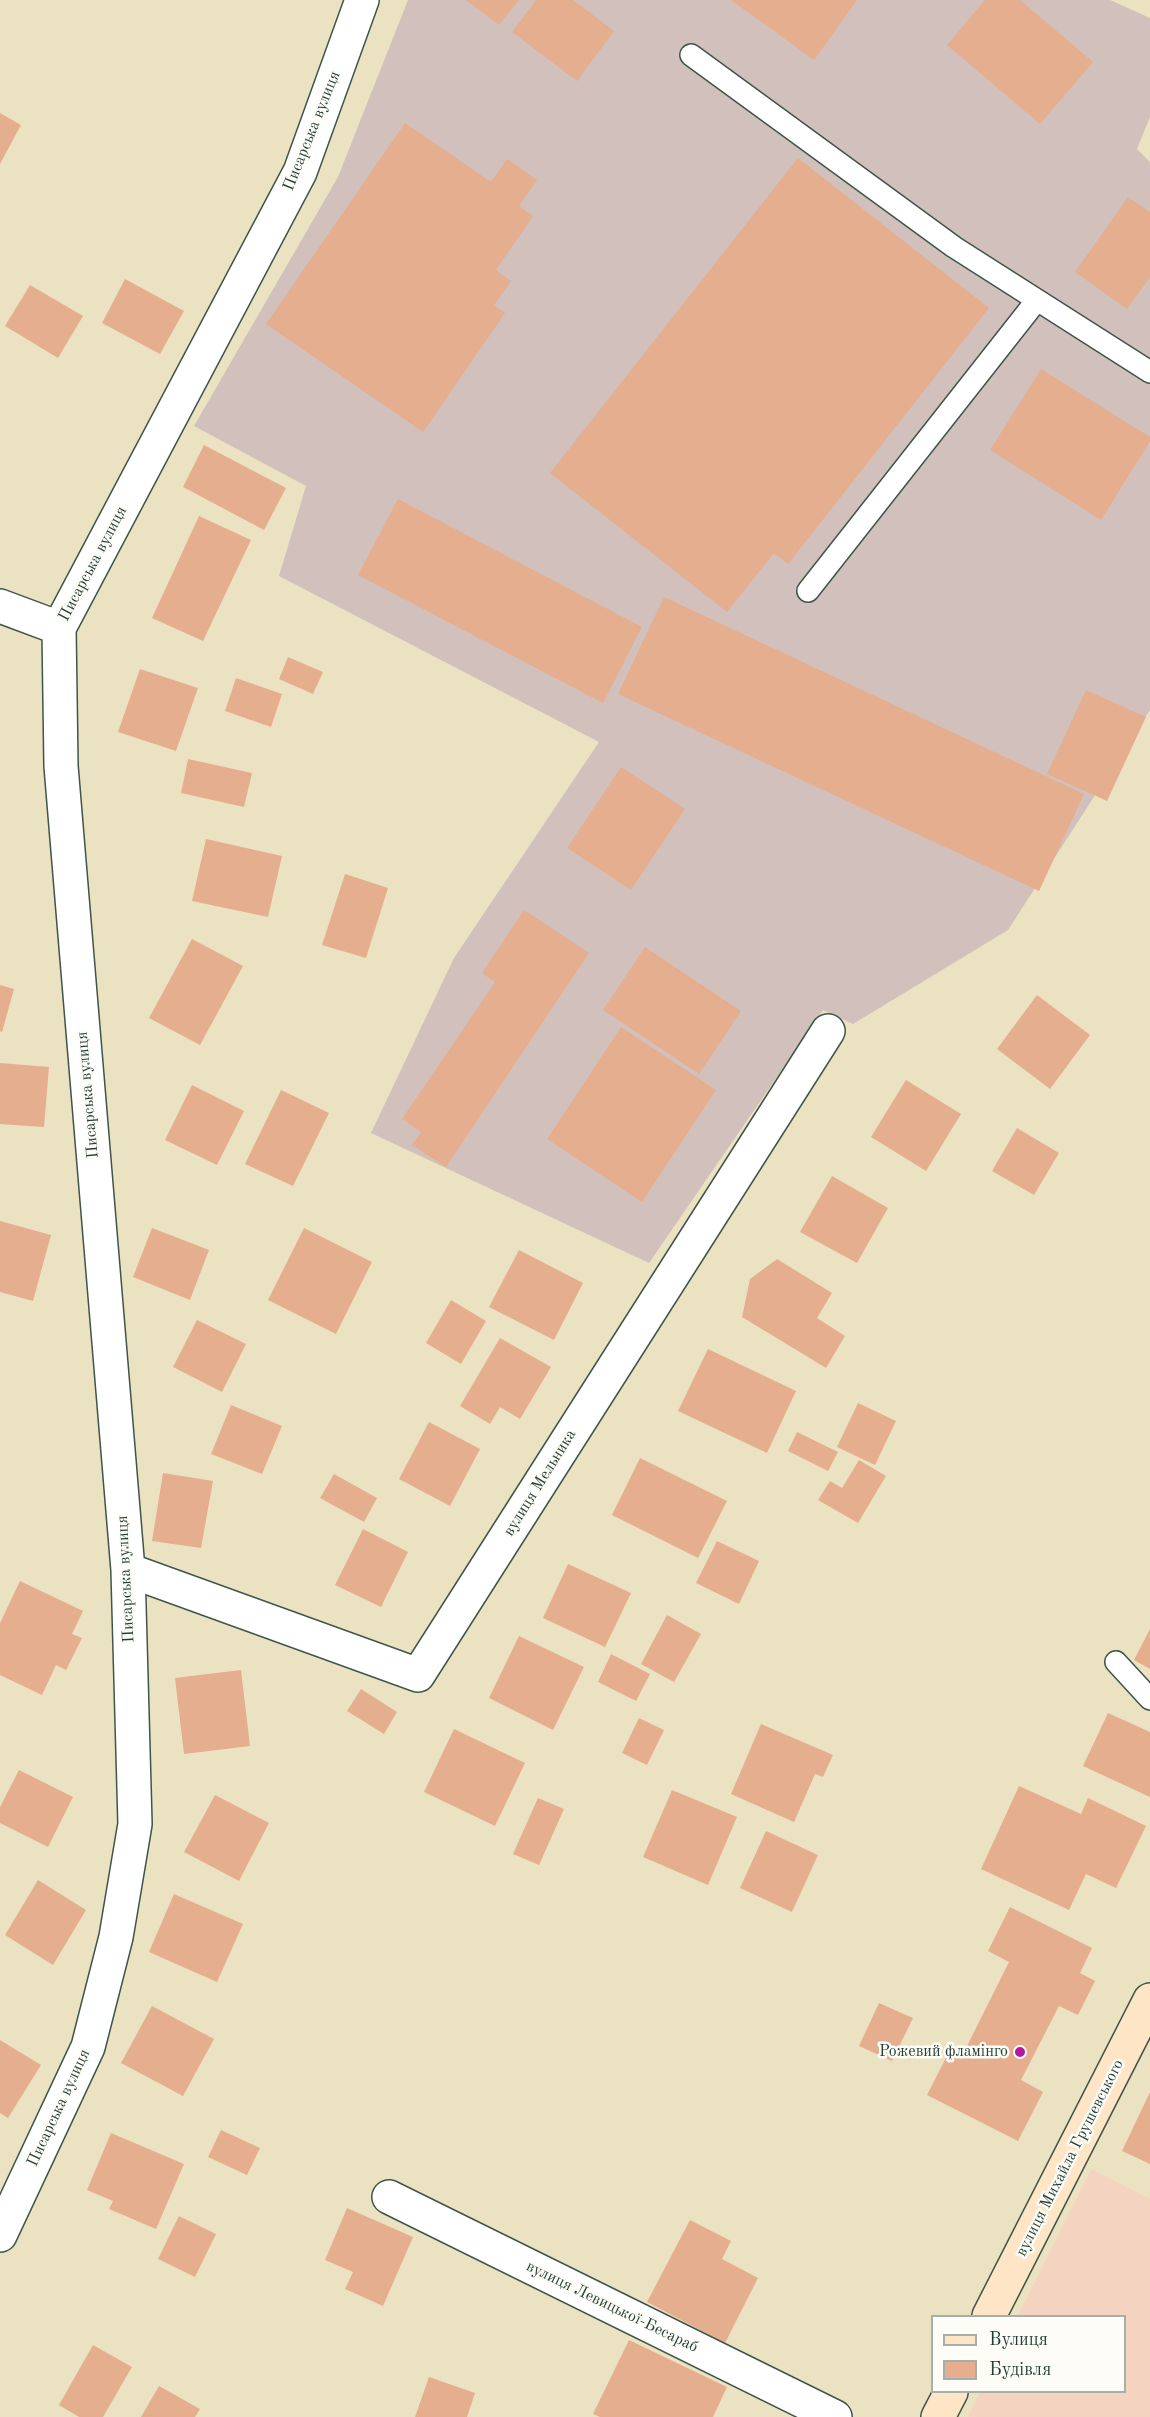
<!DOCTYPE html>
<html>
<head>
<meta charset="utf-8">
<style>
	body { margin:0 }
	#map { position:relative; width:1150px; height:2417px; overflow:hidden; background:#ebe2c1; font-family:"Old Standard TT",serif }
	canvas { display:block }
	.legend { position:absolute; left:931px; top:2315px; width:195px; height:78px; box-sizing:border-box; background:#fdfcf7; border:2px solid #a4b0a9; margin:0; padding:8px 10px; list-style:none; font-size:18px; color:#1f3d34 }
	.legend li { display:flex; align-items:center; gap:12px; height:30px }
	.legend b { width:30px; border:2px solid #a4b0a9 }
</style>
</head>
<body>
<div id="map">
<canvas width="1150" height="2417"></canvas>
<ul class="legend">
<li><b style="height:8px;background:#fee5c5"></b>Вулиця</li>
<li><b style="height:16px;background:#e5ae8f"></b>Будівля</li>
</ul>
</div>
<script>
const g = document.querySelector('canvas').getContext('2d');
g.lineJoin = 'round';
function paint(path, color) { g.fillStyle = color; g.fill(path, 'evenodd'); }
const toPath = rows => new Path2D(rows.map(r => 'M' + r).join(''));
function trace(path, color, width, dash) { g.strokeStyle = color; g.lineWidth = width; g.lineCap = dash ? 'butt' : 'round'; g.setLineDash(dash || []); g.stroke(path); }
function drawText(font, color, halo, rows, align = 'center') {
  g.font = font + ' "Old Standard TT",serif'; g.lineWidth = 5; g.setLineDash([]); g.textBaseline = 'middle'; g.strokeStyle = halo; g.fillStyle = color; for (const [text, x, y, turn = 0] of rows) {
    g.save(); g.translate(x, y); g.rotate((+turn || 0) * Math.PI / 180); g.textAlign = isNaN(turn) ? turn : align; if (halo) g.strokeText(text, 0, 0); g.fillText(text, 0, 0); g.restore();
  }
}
const built = toPath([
	[1091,2169,1150,2199,1150,2417,968,2417,980,2392,1124,2392,1124,2316,1018,2316]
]);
const industrial = toPath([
	[408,0,1110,0,1150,18,1150,117,1137,149,1150,162,1150,710,1008,930,853,1024,823,1010,649,1263,371,1133,454,958,599,742,279,576,306,486,194,426,338,177]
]);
const building = toPath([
	[466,0,519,0,499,25],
	[536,0,573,0,614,31,577,81,512,32],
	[731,0,857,0,814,60],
	[985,0,1020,0,1093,62,1040,124,947,45],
	[0,113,21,125,0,164],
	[405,123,491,182,507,159,537,180,519,206,533,216,496,270,511,281,494,305,505,313,423,432,266,324],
	[798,158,989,308,788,564,774,553,727,612,550,473],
	[1128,197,1150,212,1150,277,1127,309,1075,272],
	[125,279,184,311,160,354,102,323],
	[30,285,83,316,58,358,5,326],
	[1041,369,1150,437,1150,441,1101,520,990,450],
	[204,445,286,488,264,530,183,487],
	[398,499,642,627,603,703,358,575],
	[199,516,251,540,203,641,152,618],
	[664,597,1084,794,1039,891,618,694],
	[288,657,323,672,313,694,279,679],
	[140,669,198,688,176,751,118,732],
	[236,678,282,694,271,727,225,711],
	[1086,690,1146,717,1107,801,1047,774],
	[188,759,252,773,244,807,181,793],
	[621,767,685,809,631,890,567,848],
	[206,839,282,856,268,917,192,901],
	[345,874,388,888,366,958,322,945],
	[524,910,589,953,446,1167,412,1145,421,1132,402,1119,495,982,482,973],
	[192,939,243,966,200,1045,149,1018],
	[645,947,741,1011,699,1074,603,1010],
	[0,985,14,989,2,1032,0,1031],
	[1037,995,1090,1035,1050,1089,997,1049],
	[621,1027,716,1090,642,1202,547,1139],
	[0,1063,49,1067,44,1127,0,1124],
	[906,1080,961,1114,926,1171,871,1137],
	[192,1085,244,1111,217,1165,165,1140],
	[281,1090,329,1113,293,1186,245,1164],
	[1017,1128,1059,1153,1034,1195,992,1171],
	[832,1176,888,1208,857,1263,800,1232],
	[0,1221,51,1235,33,1301,0,1292],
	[152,1228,209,1250,190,1300,133,1277],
	[304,1228,372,1262,336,1334,268,1300],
	[519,1250,583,1283,554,1340,489,1307],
	[777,1259,832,1293,817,1318,845,1336,826,1368,742,1317,750,1279],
	[451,1300,486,1321,461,1364,426,1343],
	[197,1320,246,1344,222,1392,173,1367],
	[500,1338,551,1367,520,1419,500,1407,490,1424,460,1406],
	[708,1349,796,1391,767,1453,678,1411],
	[858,1403,896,1421,875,1465,837,1447],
	[231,1405,282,1426,262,1474,211,1454],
	[429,1422,480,1449,450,1506,399,1479],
	[797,1432,838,1452,828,1471,788,1451],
	[640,1458,727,1501,698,1558,612,1515],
	[859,1460,886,1476,858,1523,818,1500,830,1481,842,1488],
	[163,1473,213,1481,201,1548,152,1541],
	[334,1474,377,1498,364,1522,320,1498],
	[363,1529,408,1552,381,1607,335,1585],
	[717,1541,759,1561,739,1604,696,1583],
	[568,1564,631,1593,605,1647,543,1618],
	[20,1581,83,1611,72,1634,82,1638,66,1670,56,1665,42,1695,0,1675,0,1623],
	[667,1615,701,1634,674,1682,641,1664],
	[1150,1629,1150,1669,1134,1660],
	[519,1636,584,1667,553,1730,489,1698],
	[611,1654,650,1674,636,1701,598,1682],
	[241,1670,250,1746,184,1754,175,1678],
	[361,1689,397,1712,384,1734,347,1711],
	[1108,1713,1150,1732,1150,1797,1083,1766],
	[639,1718,664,1730,647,1765,622,1753],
	[761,1724,833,1755,823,1777,815,1774,794,1822,731,1794],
	[454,1729,525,1763,495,1826,424,1792],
	[19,1770,73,1797,48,1847,0,1823,0,1807],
	[1019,1786,1081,1814,1088,1798,1146,1826,1116,1888,1086,1874,1069,1910,981,1869],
	[672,1790,737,1817,708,1885,643,1857],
	[215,1795,269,1823,239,1881,184,1852],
	[538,1798,564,1809,539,1865,513,1854],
	[766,1831,818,1855,792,1912,740,1888],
	[38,1880,86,1910,53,1965,5,1935],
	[174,1894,243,1924,217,1982,149,1952],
	[1010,1907,1092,1948,1080,1973,1095,1981,1078,2015,1059,2006,1021,2080,1043,2092,1018,2141,927,2095,952,2046,964,2052,1009,1962,988,1951],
	[879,2003,913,2018,892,2061,859,2046],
	[152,2006,214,2039,183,2096,121,2063],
	[0,2040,41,2065,8,2118,0,2113],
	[1150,2092,1150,2164,1122,2151],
	[221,2130,260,2148,247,2175,208,2157],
	[111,2133,184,2164,156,2229,109,2209,113,2201,87,2190],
	[347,2208,413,2237,383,2306,345,2289,353,2272,325,2260],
	[179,2216,216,2234,195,2277,158,2259],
	[690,2220,731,2241,722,2259,758,2278,725,2343,647,2302],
	[629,2340,727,2387,713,2417,600,2417,593,2414],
	[93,2345,132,2367,103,2417,79,2417,59,2405],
	[429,2377,475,2393,467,2417,415,2417],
	[159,2386,200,2409,195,2417,141,2417]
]);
const lane = toPath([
	[691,55,954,247,1150,372],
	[808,591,1037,300],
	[1116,1662,1150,1699]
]);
const street = toPath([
	[0,606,59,628],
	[128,1570,418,1675,828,1031],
	[389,2197,835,2417],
	[0,2235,88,2047,116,1937,135,1824,128,1570,61,766,59,628,300,172,362,0]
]);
const secondary = toPath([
	[989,2316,1150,2000],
	[938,2417,951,2392]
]);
const markers = [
	[1020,2052,6,"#b5179e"]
];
const streetNames = [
	["Писарська вулиця",312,131,-68],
	["Писарська вулиця",93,564,-62],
	["Писарська вулиця",88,1095,-95],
	["вулиця Мельника",540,1483,-58],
	["Писарська вулиця",126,1579,-93],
	["Писарська вулиця",59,2108,-65],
	["вулиця Михайла Грушевського",1070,2158,-63],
	["вулиця Левицької-Бесараб",612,2307,26]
];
const poiNames = [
	["Рожевий фламінго",1008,2052]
];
paint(built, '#f5d3c1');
paint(industrial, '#d1c0bc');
paint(building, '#e5ae8f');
trace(lane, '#3e5649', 24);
trace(street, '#3e5649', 36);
trace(secondary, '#3e5649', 36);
trace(lane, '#fff', 21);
trace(street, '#fff', 33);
trace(secondary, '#fee5c5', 33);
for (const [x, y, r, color] of markers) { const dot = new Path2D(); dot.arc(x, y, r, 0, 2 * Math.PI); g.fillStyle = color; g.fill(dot); trace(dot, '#fdfcf7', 2); }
drawText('16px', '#1f3d34', '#fdfcf7', streetNames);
drawText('16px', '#1f3d34', '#fdfcf7', poiNames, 'right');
</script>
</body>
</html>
